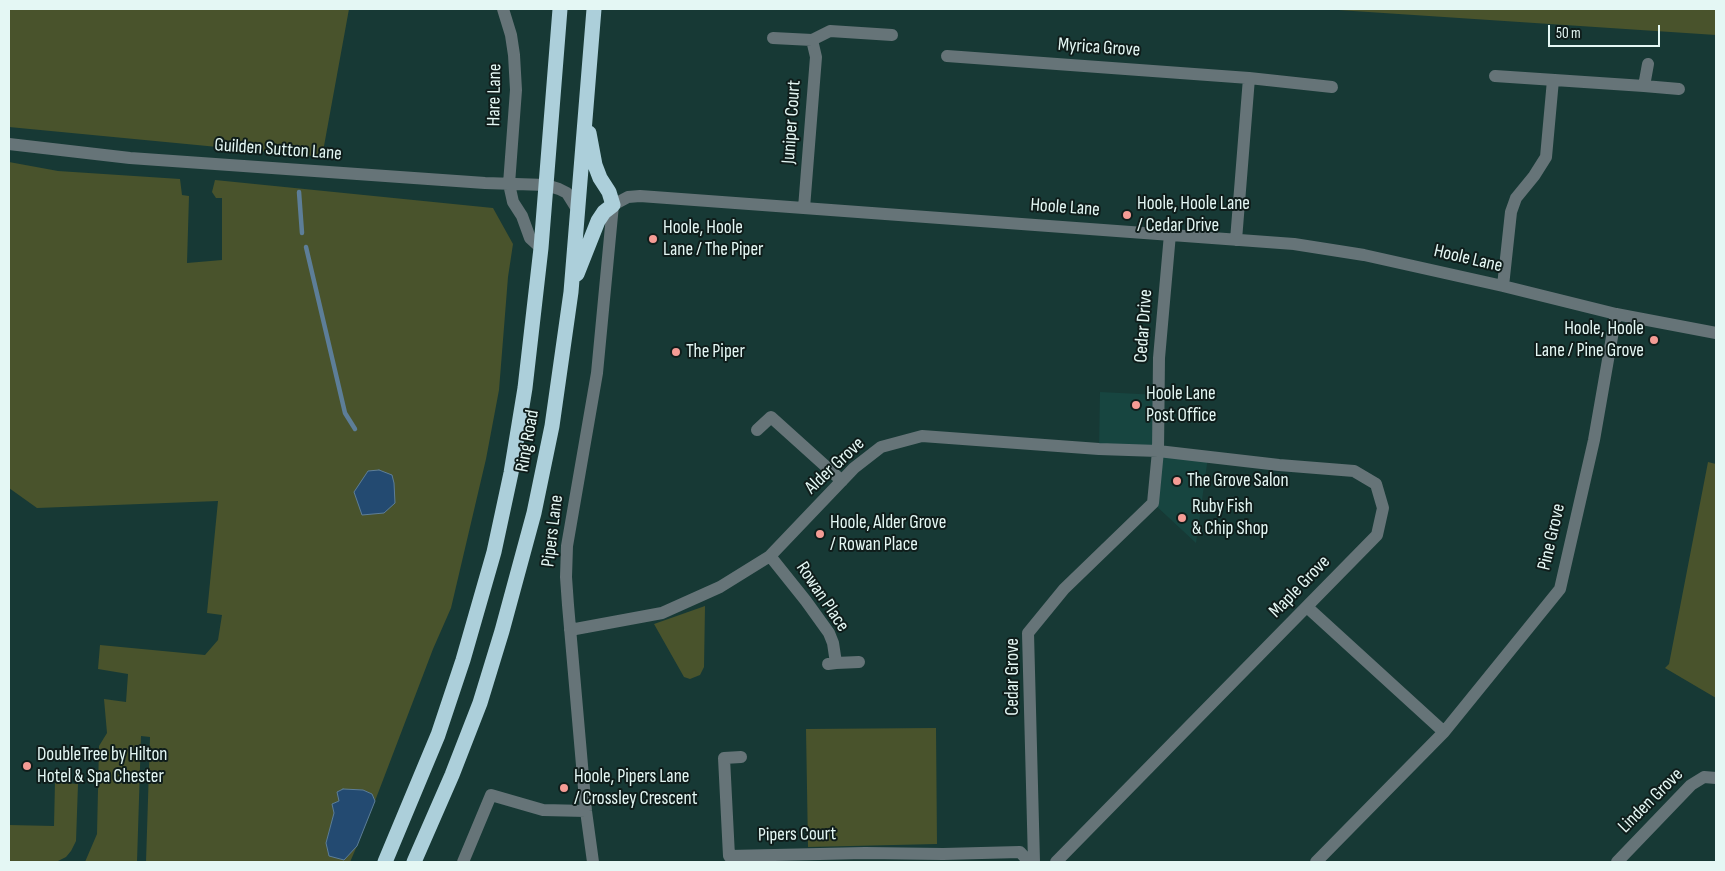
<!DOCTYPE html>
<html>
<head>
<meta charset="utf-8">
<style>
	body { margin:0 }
	#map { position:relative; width:1725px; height:871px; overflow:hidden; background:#173935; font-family:"Sofia Sans Condensed",sans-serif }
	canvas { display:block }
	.frame { position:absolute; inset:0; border:10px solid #e4f7f4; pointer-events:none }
	.scale { position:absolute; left:1548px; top:25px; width:112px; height:22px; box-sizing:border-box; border:2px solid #e4f7f4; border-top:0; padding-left:6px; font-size:15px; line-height:18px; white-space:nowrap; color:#e4f7f4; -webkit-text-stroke:4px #0f1d1b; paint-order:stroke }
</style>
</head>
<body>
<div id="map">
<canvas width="1725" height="871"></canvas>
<div class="frame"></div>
<div class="scale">50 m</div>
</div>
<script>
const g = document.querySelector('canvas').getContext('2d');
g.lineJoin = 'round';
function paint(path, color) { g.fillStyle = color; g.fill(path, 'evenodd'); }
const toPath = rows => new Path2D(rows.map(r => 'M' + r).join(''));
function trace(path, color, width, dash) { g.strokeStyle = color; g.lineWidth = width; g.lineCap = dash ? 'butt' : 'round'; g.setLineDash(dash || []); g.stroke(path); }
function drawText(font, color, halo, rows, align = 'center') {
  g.font = font + ' "Sofia Sans Condensed",sans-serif'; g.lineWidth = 4; g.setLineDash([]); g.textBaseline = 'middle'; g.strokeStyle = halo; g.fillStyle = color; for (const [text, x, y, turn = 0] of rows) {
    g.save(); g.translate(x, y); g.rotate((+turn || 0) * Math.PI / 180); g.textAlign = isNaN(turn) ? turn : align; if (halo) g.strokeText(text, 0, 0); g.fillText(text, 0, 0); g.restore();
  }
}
const built = toPath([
	[1100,392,1159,395,1158,451,1208,457,1196,543,1153,503,1157,452,1099,449]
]);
const green = toPath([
	[9,9,349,9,322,157,9,127],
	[1323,9,1716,9,1716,35],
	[9,162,58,171,180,179,182,195,189,196,187,263,222,260,222,198,216,198,212,192,215,180,493,208,513,244,508,277,499,390,486,459,451,608,433,649,375,801,372,794,363,790,343,789,339,801,332,804,334,813,326,843,344,860,357,846,350,862,146,862,150,737,141,736,137,862,85,862,97,834,99,746,107,733,104,699,126,702,128,674,98,669,100,645,205,655,218,640,222,615,207,613,218,501,37,508,9,488],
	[1708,462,1716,464,1716,698,1665,668,1669,664],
	[705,606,704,667,700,675,690,679,684,677,654,624],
	[936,728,937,844,808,847,806,729],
	[55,782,78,784,76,841,71,851,66,857,56,862,9,862,9,825,54,826]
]);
const water = toPath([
	[379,470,392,475,394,483,395,503,384,513,362,515,354,492,368,471,379,470],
	[343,789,363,790,372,794,375,801,357,846,344,860,329,856,326,843,334,813,332,804,339,801,337,792,343,789]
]);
const stream = toPath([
	[299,192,302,233],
	[306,247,345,413,355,429]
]);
const minor = toPath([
	[503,9,511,35,514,55,516,90,509,184,513,202,522,216,530,238,541,248],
	[773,38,812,40],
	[947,56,1249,78],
	[1648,64,1644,86,1679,89],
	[1495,76,1644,86],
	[9,144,130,158,485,183,546,185,559,189,567,193,577,209],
	[804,208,816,57,812,40,830,31,892,35],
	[1236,240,1249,78,1332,87],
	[1503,286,1511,212,1516,198,1534,176,1546,157,1553,80],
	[757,430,771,417,842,481],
	[770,556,806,601,829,633,833,643,836,663,828,664],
	[1307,607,1444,732],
	[570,630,662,613,720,587,770,556,854,468,881,447,922,436,1099,449,1158,451,1279,465,1354,471,1376,484,1383,508,1377,535,1056,862],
	[836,663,859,662],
	[741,757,724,758,729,856,865,853,943,854,1020,852,1029,862],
	[463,862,491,795,543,810,586,811],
	[593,862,586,811,568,605,566,577,567,546,597,373,613,205,628,197,640,196,1294,244,1364,255,1503,286,1616,314,1716,333],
	[1034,862,1028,633,1064,589,1153,503,1158,451,1159,358,1170,234],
	[1316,862,1444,732,1560,589,1594,440,1616,314],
	[1617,862,1691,785,1704,777,1716,778]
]);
const highway = toPath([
	[577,274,598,221,604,212,613,205,609,192,600,178,595,165,589,133],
	[385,862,438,735,463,660,494,552,511,473,525,388,541,248,560,9],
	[414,862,452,775,480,703,502,631,534,513,552,426,571,292,594,9]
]);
const markers = [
	[1127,215,5,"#f59c95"],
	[653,239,5,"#f59c95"],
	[1654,340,5,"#f59c95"],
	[676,352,5,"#f59c95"],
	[1136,405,5,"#f59c95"],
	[1177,481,5,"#f59c95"],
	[1182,518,5,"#f59c95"],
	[820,534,5,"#f59c95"],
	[27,766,5,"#f59c95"],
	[564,788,5,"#f59c95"]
];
const streetNames = [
	["Myrica Grove",1099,48,4],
	["Hare Lane",495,95,-89],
	["Juniper Court",792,122,-86],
	["Guilden Sutton Lane",278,150,4],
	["Hoole Lane",1065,208,4],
	["Hoole Lane",1468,259,13],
	["Cedar Drive",1144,326,-86],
	["Ring Road",528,441,-80],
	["Alder Grove",835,466,-43],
	["Pipers Lane",553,531,-83],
	["Pine Grove",1552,537,-77],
	["Maple Grove",1300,587,-46],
	["Rowan Place",822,597,56],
	["Cedar Grove",1013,677,-90],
	["Linden Grove",1651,801,-45],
	["Pipers Court",797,835,-1]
];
const poiNames = [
	["Hoole, Hoole Lane",1137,204],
	["/ Cedar Drive",1137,226],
	["Hoole, Hoole",663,228],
	["Lane / The Piper",663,250],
	["Hoole, Hoole",1644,329,"right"],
	["Lane / Pine Grove",1644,351,"right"],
	["The Piper",686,352],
	["Hoole Lane",1146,394],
	["Post Office",1146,416],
	["The Grove Salon",1187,481],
	["Ruby Fish",1192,507],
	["& Chip Shop",1192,529],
	["Hoole, Alder Grove",830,523],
	["/ Rowan Place",830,545],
	["DoubleTree by Hilton",37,755],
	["Hotel & Spa Chester",37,777],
	["Hoole, Pipers Lane",574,777],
	["/ Crossley Crescent",574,799]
];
paint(built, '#174540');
paint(green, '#49532c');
paint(water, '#234a71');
trace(water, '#5d7e98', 1);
trace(stream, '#5d7e98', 4.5);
trace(minor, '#667478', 12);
trace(highway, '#accfda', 15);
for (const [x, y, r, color] of markers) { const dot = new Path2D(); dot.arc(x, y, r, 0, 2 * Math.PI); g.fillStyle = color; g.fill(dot); trace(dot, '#0f1d1b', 2); }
drawText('19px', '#e4f7f4', '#0f1d1b', streetNames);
drawText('19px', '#e4f7f4', '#0f1d1b', poiNames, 'left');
</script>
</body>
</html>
